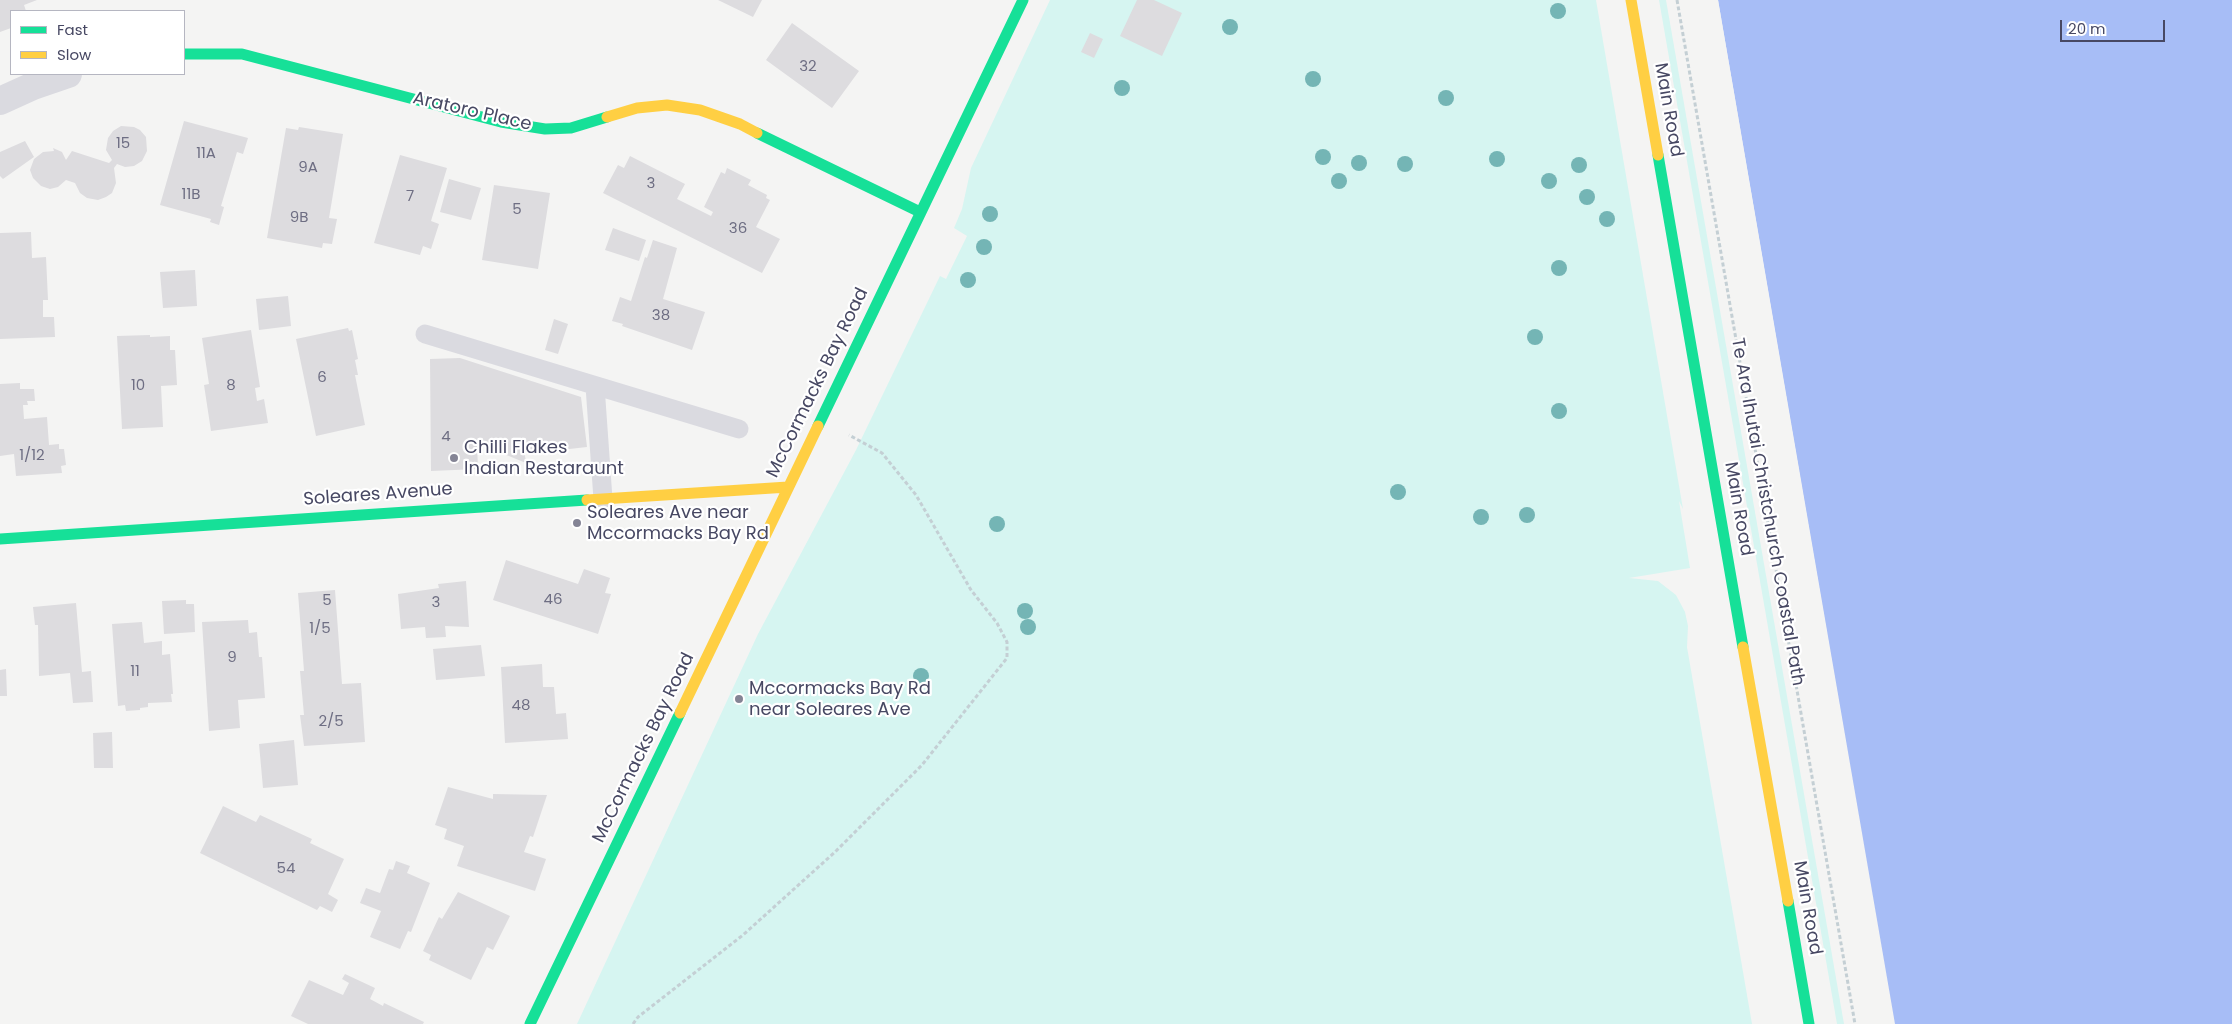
<!DOCTYPE html>
<html>
<head>
<meta charset="utf-8">
<style>
	body { margin:0 }
	#map { position:relative; width:2232px; height:1024px; overflow:hidden; background:#f4f4f3; font-family:Poppins,sans-serif }
	canvas { display:block }
	.legend { position:absolute; left:10px; top:10px; width:175px; height:65px; box-sizing:border-box; background:#fff; border:1px solid #b5b6c1; margin:0; padding:6px 9px; list-style:none; font-size:15px; color:#474863 }
	.legend li { display:flex; align-items:center; gap:10px; height:25px }
	.legend b { width:25px; border:1px solid #b5b6c1 }
	.scale { position:absolute; left:2060px; top:20px; width:105px; height:22px; box-sizing:border-box; border:2px solid #474863; border-top:0; padding-left:6px; font-size:15px; line-height:18px; white-space:nowrap; color:#474863; -webkit-text-stroke:4px #fff; paint-order:stroke }
</style>
</head>
<body>
<div id="map">
<canvas width="2232" height="1024"></canvas>
<ul class="legend">
<li><b style="height:6px;background:#16e098"></b>Fast</li>
<li><b style="height:6px;background:#ffcf43"></b>Slow</li>
</ul>
<div class="scale">20 m</div>
</div>
<script>
const g = document.querySelector('canvas').getContext('2d');
g.lineJoin = 'round';
function paint(path, color) { g.fillStyle = color; g.fill(path, 'evenodd'); }
const toPath = rows => new Path2D(rows.map(r => 'M' + r).join(''));
function trace(path, color, width, dash) { g.strokeStyle = color; g.lineWidth = width; g.lineCap = dash ? 'butt' : 'round'; g.setLineDash(dash || []); g.stroke(path); }
function drawText(font, color, halo, rows, align = 'center') {
  g.font = font + ' Poppins,sans-serif'; g.lineWidth = 4.5; g.setLineDash([]); g.textBaseline = 'middle'; g.strokeStyle = halo; g.fillStyle = color; for (const [text, x, y, turn = 0] of rows) {
    g.save(); g.translate(x, y); g.rotate((+turn || 0) * Math.PI / 180); g.textAlign = isNaN(turn) ? turn : align; if (halo) g.strokeText(text, 0, 0); g.fillText(text, 0, 0); g.restore();
  }
}
const green = toPath([
	[1050,0,1596,0,1683,509,1679,501,1690,568,1629,578,1658,581,1676,595,1685,612,1688,626,1687,647,1752,1024,577,1024,758,634,856,450,940,276,946,279,967,236,954,228,962,209,971,168],
	[1659,0,1666,0,1844,1024,1837,1024]
]);
const water = toPath([
	[1718,0,2232,0,2232,1024,1894,1024]
]);
const pier = toPath([
	[1715,0,1718,0,1895,1024,1892,1024]
]);
const building = toPath([
	[0,0,37,0,24,5,26,11,11,11,11,28,0,32],
	[718,0,762,0,753,17],
	[1137,0,1154,0,1182,13,1162,56,1120,36],
	[792,23,859,71,832,108,766,60],
	[1090,33,1103,39,1094,58,1081,52],
	[184,121,248,138,243,154,237,152,221,206,224,207,219,225,210,222,211,219,160,205],
	[121,126,134,127,140,130,146,137,147,151,142,161,134,166,125,167,117,164,114,168,116,183,112,193,106,197,98,200,87,198,80,193,75,183,66,180,58,187,50,189,41,186,33,178,30,170,34,159,43,152,54,151,53,148,62,152,66,160,72,151,109,163,112,160,106,150,108,138,113,131],
	[299,127,343,134,329,218,337,219,332,244,323,243,322,248,267,238,286,128,298,130],
	[25,141,34,157,3,179,0,176,0,152],
	[400,155,447,168,431,221,439,224,431,249,423,246,420,255,374,243],
	[630,156,685,184,677,199,711,216,713,212,704,207,721,172,725,174,727,168,751,180,748,185,767,195,766,198,770,200,756,227,780,239,762,273,603,193,618,165,624,168],
	[449,179,481,188,471,220,440,212],
	[494,185,550,193,538,269,482,260],
	[613,228,646,240,639,261,605,250],
	[31,232,32,258,46,257,48,300,43,300,43,317,54,317,55,337,0,339,0,233],
	[653,240,677,248,663,299,705,312,692,350,622,326,623,324,612,321,620,297,631,301,645,257,647,258],
	[195,270,197,306,163,308,160,272],
	[288,296,291,326,259,330,256,299],
	[554,319,568,324,558,354,545,350],
	[348,328,349,331,352,330,358,359,355,360,358,375,355,375,365,425,316,436,296,339],
	[251,330,260,387,255,388,257,401,264,399,268,423,211,431,204,385,209,384,202,338],
	[150,335,150,337,170,336,170,350,175,350,177,385,161,386,163,427,122,429,117,336],
	[460,358,581,397,587,447,534,453,524,449,526,463,477,443,478,469,431,471,430,359],
	[20,383,20,389,34,389,35,401,27,401,28,405,23,405,24,419,47,417,49,445,59,444,59,449,64,449,66,465,61,466,62,473,16,476,14,454,0,456,0,384],
	[506,560,578,584,584,569,610,578,605,593,611,594,598,634,493,600],
	[466,581,469,627,445,626,446,637,426,638,425,627,401,629,398,594,439,588,438,584],
	[335,590,342,684,361,683,365,742,304,746,300,715,304,715,300,671,304,671,298,593],
	[186,600,186,604,194,604,195,632,164,634,162,601],
	[76,603,82,672,91,671,93,702,73,703,70,673,39,676,38,625,35,625,33,607],
	[248,620,249,633,257,632,259,657,262,657,265,698,238,700,240,728,209,731,202,622],
	[142,622,144,643,162,641,162,655,170,654,173,694,171,694,172,702,148,703,148,707,140,708,140,710,126,711,125,705,118,706,112,624],
	[481,645,485,676,436,680,433,649],
	[542,664,543,687,554,687,556,714,566,713,568,739,505,743,501,667],
	[6,669,7,696,0,696,0,670],
	[112,732,113,768,94,768,93,733],
	[294,740,298,785,263,788,259,744],
	[448,787,493,799,493,794,547,795,533,837,530,836,524,852,546,859,535,891,457,866,464,846,444,839,447,829,435,825],
	[223,806,256,822,260,815,312,839,310,843,344,859,328,894,338,900,332,912,320,906,317,910,200,853],
	[396,861,410,866,407,873,430,883,411,932,408,931,400,949,370,937,381,911,360,903,366,888,380,893,389,869,393,870],
	[458,892,510,916,493,950,487,947,471,980,429,960,431,955,423,951,439,917,442,919],
	[345,974,375,988,370,999,383,1006,384,1003,424,1022,423,1024,308,1024,291,1016,309,980,343,995,349,983,342,979]
]);
const path = toPath([
	[1677,0,1855,1024],
	[633,1024,638,1017,743,935,835,852,922,765,1007,658,1007,642,997,623,971,590,916,495,882,453,849,435]
]);
const lane = toPath([
	[425,334,739,429],
	[595,386,603,499]
]);
const street = toPath([
	[0,101,33,86,68,74]
]);
const fast = toPath([
	[184,54,242,54,501,122,545,129,571,128,607,117],
	[757,133,920,212],
	[1658,155,1743,647],
	[818,426,1023,0],
	[0,539,587,500],
	[1788,901,1809,1024],
	[530,1024,680,713]
]);
const slow = toPath([
	[1631,0,1658,155],
	[607,117,637,108,667,105,700,110,740,124,757,133],
	[587,500,788,487],
	[1743,647,1788,901],
	[680,713,818,426]
]);
const trees = [
	[1558,11],
	[1230,27],
	[1313,79],
	[1122,88],
	[1446,98],
	[1323,157],
	[1497,159],
	[1359,163],
	[1405,164],
	[1579,165],
	[1339,181],
	[1549,181],
	[1587,197],
	[990,214],
	[1607,219],
	[984,247],
	[1559,268],
	[968,280],
	[1535,337],
	[1559,411],
	[1398,492],
	[1527,515],
	[1481,517],
	[997,524],
	[1025,611],
	[1028,627],
	[921,676]
];
const markers = [
	[454,458,5,"#848495"],
	[577,523,5,"#848495"],
	[739,699,5,"#848495"]
];
const numberNames = [
	["32",808,67],
	["15",123,144],
	["11A",206,154],
	["9A",308,168],
	["3",651,184],
	["11B",191,195],
	["7",410,197],
	["5",517,210],
	["9B",299,218],
	["36",738,229],
	["38",661,316],
	["6",322,378],
	["10",138,386],
	["8",231,386],
	["4",446,437],
	["1/12",32,456],
	["46",553,600],
	["5",327,601],
	["3",436,603],
	["1/5",320,629],
	["9",232,658],
	["11",135,672],
	["48",521,706],
	["2/5",331,722],
	["54",286,869]
];
const streetNames = [
	["Main Road",1668,110,80],
	["Aratoro Place",472,112,13],
	["McCormacks Bay Road",818,383,-64],
	["Soleares Avenue",378,495,-4],
	["Main Road",1738,509,80],
	["Te Ara Ihutai Christchurch Coastal Path",1767,512,80],
	["McCormacks Bay Road",644,748,-64],
	["Main Road",1807,908,80]
];
const poiNames = [
	["Chilli Flakes",464,448],
	["Indian Restaraunt",464,469],
	["Soleares Ave near",587,513],
	["Mccormacks Bay Rd",587,534],
	["Mccormacks Bay Rd",749,689],
	["near Soleares Ave",749,710]
];
paint(green, '#d6f5f1');
paint(water, '#a7bdf6');
paint(pier, '#f4f4f3');
paint(building, '#dddcdf');
trace(path, '#c4cfd4', 3, [4, 2.5]);
trace(lane, '#dadae0', 19);
trace(street, '#dadae0', 28);
trace(fast, '#16e098', 11);
trace(slow, '#ffcf43', 11);
g.fillStyle = '#74b5b5';
for (const [x, y] of trees) { g.beginPath(); g.arc(x, y, 8, 0, 2 * Math.PI); g.fill(); }
for (const [x, y, r, color] of markers) { const dot = new Path2D(); dot.arc(x, y, r, 0, 2 * Math.PI); g.fillStyle = color; g.fill(dot); trace(dot, '#fff', 2); }
drawText('15px', '#6e6e83', null, numberNames);
drawText('18px', '#474863', '#fff', streetNames);
drawText('18px', '#474863', '#fff', poiNames, 'left');
</script>
</body>
</html>
